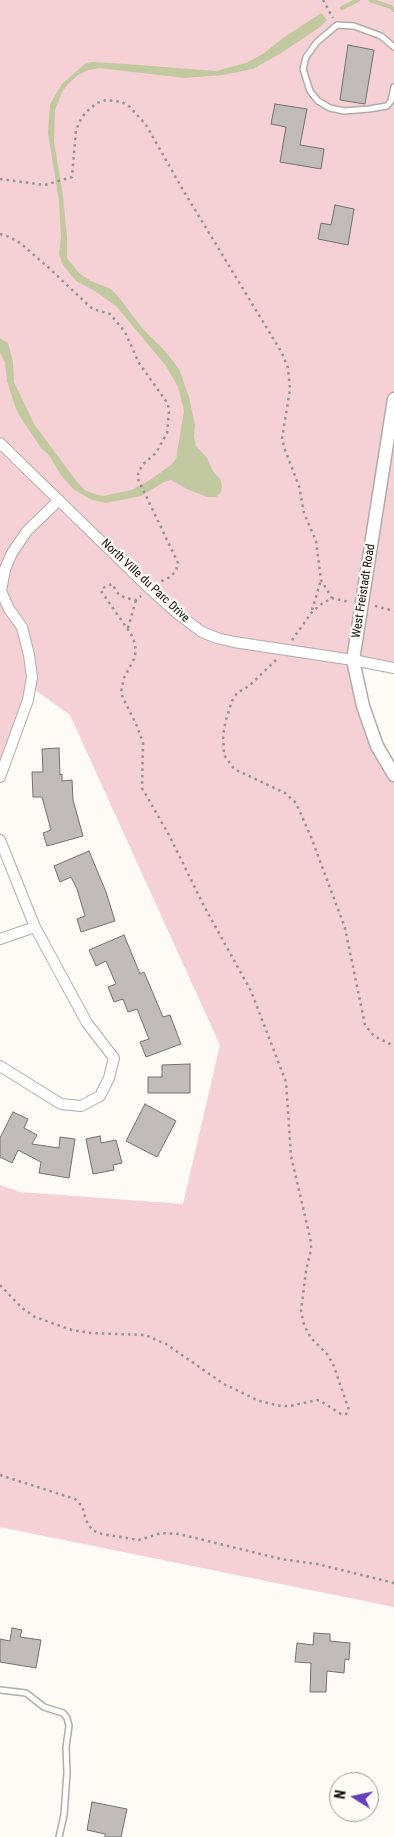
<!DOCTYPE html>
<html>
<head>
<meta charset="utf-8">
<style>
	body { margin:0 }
	#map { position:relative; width:394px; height:1837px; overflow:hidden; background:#fefaf6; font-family:"Roboto Condensed",sans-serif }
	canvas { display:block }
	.north { position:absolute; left:329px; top:1772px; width:50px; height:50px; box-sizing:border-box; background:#fefaf6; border:1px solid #9e9a98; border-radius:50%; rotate:280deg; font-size:14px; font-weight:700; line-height:20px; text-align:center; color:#0d0b0a }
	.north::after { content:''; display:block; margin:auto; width:18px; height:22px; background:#6441ba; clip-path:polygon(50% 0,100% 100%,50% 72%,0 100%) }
</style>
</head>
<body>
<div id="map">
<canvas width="394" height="1837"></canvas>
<div class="north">N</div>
</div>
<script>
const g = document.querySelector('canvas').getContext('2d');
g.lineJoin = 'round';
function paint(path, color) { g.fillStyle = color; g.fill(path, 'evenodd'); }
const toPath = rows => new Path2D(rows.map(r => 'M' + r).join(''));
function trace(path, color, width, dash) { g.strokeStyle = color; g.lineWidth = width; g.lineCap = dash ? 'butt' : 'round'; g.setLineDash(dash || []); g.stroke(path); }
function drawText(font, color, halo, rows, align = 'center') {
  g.font = font + ' "Roboto Condensed",sans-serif'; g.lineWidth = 4.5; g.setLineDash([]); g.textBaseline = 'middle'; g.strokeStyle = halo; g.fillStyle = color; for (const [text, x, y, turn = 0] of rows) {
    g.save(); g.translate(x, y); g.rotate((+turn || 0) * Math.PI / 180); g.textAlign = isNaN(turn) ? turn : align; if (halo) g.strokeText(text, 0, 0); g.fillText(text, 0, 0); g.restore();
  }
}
const green = toPath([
	[0,0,394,0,394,668,353,661,394,775,394,1607,0,1527,0,1185,20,1192,183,1204,220,1045,70,715,31,687,0,777]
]);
const water = toPath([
	[321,13,327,20,320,27,281,53,253,69,223,75,185,78,99,68,89,70,78,75,68,84,62,92,55,110,54,141,63,196,67,237,67,258,79,273,91,281,111,289,121,300,142,328,165,351,179,369,189,397,195,425,194,437,196,446,207,458,213,471,220,479,222,487,221,492,216,497,207,497,187,489,171,480,164,482,141,496,106,503,92,500,73,489,60,474,49,455,41,448,21,418,16,409,7,381,5,362,0,353,0,338,8,343,13,362,14,382,34,424,77,482,85,490,94,494,103,496,131,490,150,480,171,465,176,459,184,411,178,387,166,366,116,306,95,291,76,281,63,265,59,254,61,237,59,202,48,133,50,104,62,84,85,64,91,62,126,64,216,71,246,63,263,54,283,38]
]);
const stream = toPath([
	[370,0,391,7,394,10],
	[342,8,358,0]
]);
const building = toPath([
	[348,45,374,50,365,104,340,100,348,45],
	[275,104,307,109,300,145,324,149,321,169,280,162,286,127,271,124,275,104],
	[335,205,354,209,348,245,318,239,321,223,331,225,335,205],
	[59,748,60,775,62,774,62,781,72,780,73,800,83,836,47,846,43,833,51,830,42,797,33,797,32,772,43,772,42,749,59,748],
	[89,851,106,892,115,921,81,932,77,919,85,916,77,889,71,877,60,882,54,866,89,851],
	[124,935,140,974,144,972,163,1017,170,1015,181,1044,146,1057,140,1042,149,1039,137,1009,128,1012,123,999,114,1002,108,987,116,984,106,961,96,966,89,950,124,935],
	[190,1064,190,1093,148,1093,148,1077,162,1077,162,1065,190,1064],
	[145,1104,176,1121,157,1157,126,1141,145,1104],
	[13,1112,28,1119,24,1128,37,1135,32,1144,59,1148,60,1137,75,1139,69,1178,39,1173,41,1162,18,1150,12,1163,0,1157,0,1138,13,1112],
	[100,1136,101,1143,116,1140,122,1163,113,1165,114,1170,93,1174,86,1139,100,1136],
	[12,1628,22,1630,20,1637,41,1640,36,1668,0,1662,0,1639,10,1641,12,1628],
	[314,1633,330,1634,330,1641,350,1643,349,1660,345,1659,344,1673,327,1671,326,1692,310,1692,311,1663,295,1662,297,1643,313,1645,314,1633],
	[92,1802,127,1809,121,1837,105,1837,105,1834,87,1830,92,1802]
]);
const path = toPath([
	[323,0,333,18],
	[0,179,45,185,72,177,76,130,80,121,85,113,97,103,106,100,122,102,130,107,146,125,183,190,282,353,288,368,290,389,282,439,285,450,299,486,304,513,316,541,321,580,332,598],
	[0,234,10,237,20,243,48,267,87,304,93,309,110,314,125,332,139,363,168,404,169,412,167,433,156,453,142,465,137,477,178,563,176,571,170,577,160,582],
	[375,606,394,611],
	[312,610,321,580],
	[128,628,136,600],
	[292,640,312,612,320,605,332,598,349,602],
	[276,660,249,686,237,693,232,701,226,720,223,735,224,755,234,769,285,793,296,803,311,837,345,928,365,1025,374,1036,394,1046],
	[0,1285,22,1308,35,1317,72,1330,91,1333,145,1335,166,1344,224,1384,259,1401,281,1406,290,1406,317,1400,322,1402,341,1414,346,1414,349,1410,333,1364,327,1354,311,1338,304,1325,301,1311,306,1271,311,1250,311,1242,291,1156,286,1082,251,991,204,906,169,835,142,788,143,743,137,726,123,698,121,692,124,678,134,659,136,650,134,641,131,634,101,591,103,588,112,584,119,595,126,598,136,600,141,596],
	[0,1475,75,1499,82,1506,86,1520,92,1530,102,1534,139,1540,161,1533,179,1534,281,1559,317,1564,394,1583]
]);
const service = toPath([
	[394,47,381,36,354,26,337,25,317,42,306,57,303,69,310,91,318,101,330,108,344,111,369,109,387,106,391,101,394,87],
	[0,1690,26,1693,44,1707,63,1713,67,1718,69,1726,66,1747,67,1773,64,1815,59,1837]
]);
const minor = toPath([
	[0,443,150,589,178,614,202,632,217,638,234,642,353,660,394,668],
	[0,777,28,700,32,677,29,655,22,627,9,609,1,591,5,569,12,553,27,531,59,500],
	[0,840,35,927],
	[0,939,35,927,87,1023,114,1058,109,1078,100,1096,81,1106,61,1104,0,1066]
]);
const tertiary = toPath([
	[394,399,353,660,363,706,377,746,394,775]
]);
const streetNames = [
	["North Ville du Parc Drive",145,581,43],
	["West Freistadt Road",364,591,-81]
];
paint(green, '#f5d0d5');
paint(water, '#c2c9a0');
trace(stream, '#c2c9a0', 4);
paint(building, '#c1bbba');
trace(building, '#767170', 1);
trace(service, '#b0aca8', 8);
trace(minor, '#b0aca8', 12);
trace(tertiary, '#b0aca8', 15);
trace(path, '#979492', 2.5, [2.5, 4]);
trace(service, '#fff', 5);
trace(minor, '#fff', 10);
trace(tertiary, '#fff', 12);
drawText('12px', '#0d0b0a', '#fefaf6', streetNames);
</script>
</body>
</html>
